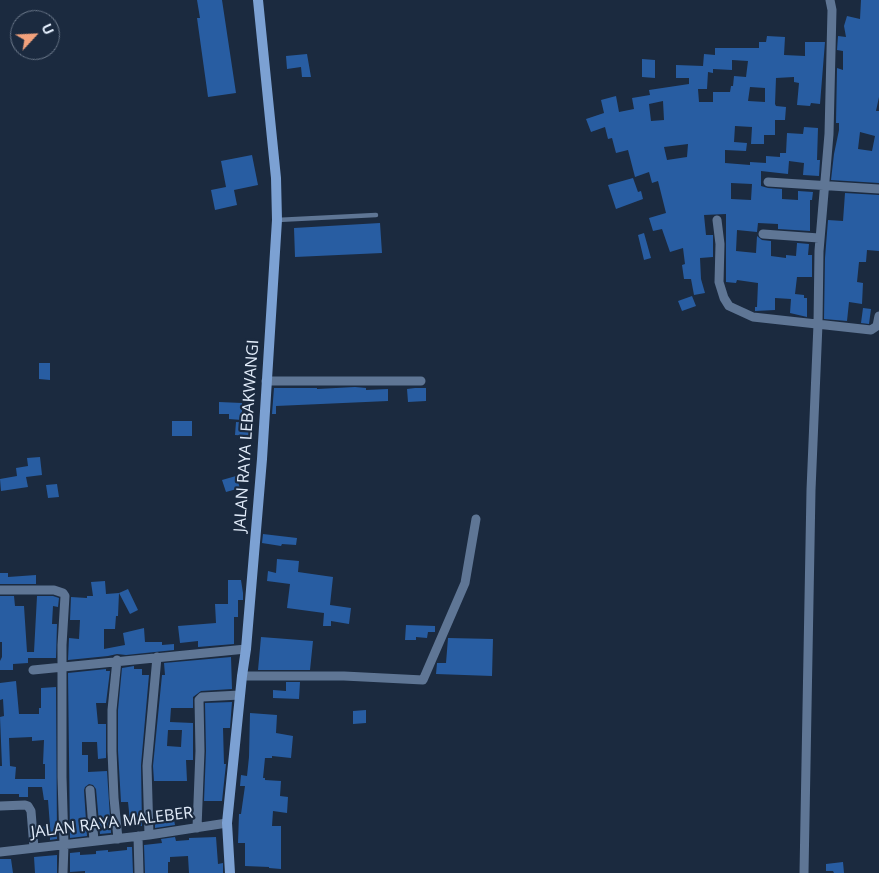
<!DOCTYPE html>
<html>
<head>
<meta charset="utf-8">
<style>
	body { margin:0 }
	#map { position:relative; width:879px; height:873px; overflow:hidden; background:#1b2a3f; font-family:"Open Sans",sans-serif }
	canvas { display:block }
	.north { position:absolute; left:10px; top:10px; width:50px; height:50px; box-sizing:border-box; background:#1b2a3f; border:1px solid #6b788a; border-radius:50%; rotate:65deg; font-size:14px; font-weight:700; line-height:20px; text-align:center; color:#e2ecfa }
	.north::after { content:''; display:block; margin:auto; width:18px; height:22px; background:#f1a17c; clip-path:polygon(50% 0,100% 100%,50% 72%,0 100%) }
</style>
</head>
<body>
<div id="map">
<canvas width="879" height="873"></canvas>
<div class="north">U</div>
</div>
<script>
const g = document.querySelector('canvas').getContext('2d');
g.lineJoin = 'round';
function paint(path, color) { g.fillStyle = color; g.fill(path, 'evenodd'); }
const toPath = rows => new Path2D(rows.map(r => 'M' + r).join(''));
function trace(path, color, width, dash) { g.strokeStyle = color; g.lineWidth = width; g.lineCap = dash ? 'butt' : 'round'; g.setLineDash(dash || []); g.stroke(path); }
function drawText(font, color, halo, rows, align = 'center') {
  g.font = font + ' "Open Sans",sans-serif'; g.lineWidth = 4.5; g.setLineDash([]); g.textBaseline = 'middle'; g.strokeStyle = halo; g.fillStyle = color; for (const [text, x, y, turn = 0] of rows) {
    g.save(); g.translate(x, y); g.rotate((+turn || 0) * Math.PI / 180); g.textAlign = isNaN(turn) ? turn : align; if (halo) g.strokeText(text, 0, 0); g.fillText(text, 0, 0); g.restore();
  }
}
const building = toPath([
	[197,0,222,0,236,93,208,97,197,18,200,18],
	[861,0,879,0,879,97,876,111,879,111,879,183,831,180,834,154,839,130,839,123,836,123,837,68,843,70,843,51,837,50,838,36,846,37,844,26,847,16,860,19],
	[860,132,875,136,872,151,858,149],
	[767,36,785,37,784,55,805,56,805,42,825,42,820,104,811,103,810,106,797,105,799,83,794,82,794,77,776,78,775,104,776,106,786,107,785,120,775,120,775,135,764,135,764,144,751,144,752,127,735,126,734,142,747,143,746,151,725,150,725,163,750,165,750,162,766,163,766,156,780,157,780,153,786,153,787,133,803,134,804,127,818,128,817,160,820,160,819,176,803,175,804,163,789,161,788,174,761,171,761,186,768,188,782,189,782,199,798,200,798,191,813,192,812,200,810,200,810,231,778,229,778,224,758,223,757,232,737,230,736,251,756,253,757,236,762,240,771,241,771,256,786,258,786,255,796,256,797,243,787,242,809,244,808,255,812,255,812,277,797,277,795,294,804,295,804,298,807,298,807,317,790,313,791,299,775,298,775,310,755,311,755,307,757,307,758,283,737,280,736,283,726,282,726,214,704,215,706,235,713,235,713,257,700,258,701,279,705,293,694,295,691,279,684,279,682,265,685,264,683,248,670,252,662,229,653,231,649,218,666,213,658,181,652,183,649,172,635,177,628,150,616,153,612,138,608,139,605,127,591,132,586,119,604,113,601,100,616,96,619,112,634,109,632,98,650,95,649,90,689,84,689,78,676,78,676,65,703,66,704,54,715,55,715,48,759,48,759,42,766,42],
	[732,60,748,61,746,77,734,76,733,86,731,86,730,92,713,92,713,102,699,102,698,89,707,89,708,72,713,73,713,69,732,70],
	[750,87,765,88,765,102,748,101],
	[663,101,664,120,651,121,649,104],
	[688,144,687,157,667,160,664,147],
	[731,183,752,184,751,200,731,199],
	[307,54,311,77,302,77,301,67,287,69,286,56],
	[642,59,655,60,655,78,642,77],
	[252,155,258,185,234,190,237,205,215,210,211,190,226,187,221,161],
	[633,178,638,192,641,191,643,199,616,209,608,185],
	[845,193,879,195,879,251,867,250,866,262,859,262,857,282,863,283,862,304,849,302,847,321,824,319,825,258,828,220,843,221],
	[380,223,382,253,295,257,294,228],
	[644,233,651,258,644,260,638,235],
	[692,296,696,306,682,311,678,301],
	[863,308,871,309,869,324,861,323],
	[39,363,50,363,50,380,39,379],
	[355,387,366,388,366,390,388,389,388,401,276,406,276,414,272,414,274,388,317,388,317,389],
	[415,388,426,388,426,401,408,402,407,389],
	[219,402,242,403,242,420,229,419,229,414,219,414],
	[172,421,192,421,192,436,172,436],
	[236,422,249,423,249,436,235,435],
	[40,457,42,475,26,477,28,487,1,491,0,479,17,476,16,468,28,466,27,458],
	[236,476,240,488,226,492,222,480],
	[57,484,59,497,48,498,46,485],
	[263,534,297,538,296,545,282,544,281,546,262,543],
	[277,559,299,561,298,572,333,577,330,605,351,608,349,624,331,621,331,626,323,626,324,613,287,608,290,584,267,581,268,571,276,573],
	[0,573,8,573,8,577,36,575,36,584,0,584],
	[228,580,241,580,243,593,243,600,238,600,238,617,234,617,234,644,198,647,198,641,180,643,178,626,216,623,215,604,228,604],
	[105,581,106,594,119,593,118,616,116,616,115,629,104,629,104,649,125,645,123,633,144,628,145,642,162,642,162,645,174,644,174,650,126,655,117,654,108,656,68,660,69,638,79,639,80,620,70,620,71,597,87,598,87,596,93,596,91,582],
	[128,589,138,610,130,614,119,593],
	[0,596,14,596,15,606,24,606,27,652,34,652,37,596,53,596,59,598,58,607,53,606,52,624,57,624,56,658,28,658,28,663,13,664,13,670,0,670,0,661,2,657,2,642,0,642],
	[406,625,435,626,435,632,428,632,427,638,416,637,416,640,405,640],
	[261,637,313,641,310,670,258,670],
	[448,638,493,639,492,676,436,674,437,663,446,663],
	[231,657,232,689,201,691,193,697,193,708,171,708,170,722,193,723,193,760,186,760,187,781,154,781,153,766,162,675,165,675,164,663],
	[168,730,182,730,181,747,167,746],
	[134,666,134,669,142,669,142,675,149,675,141,765,142,826,139,826,138,820,130,821,128,802,121,802,118,751,118,710,122,668],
	[106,669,106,671,110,671,106,703,96,703,98,724,106,724,106,758,98,759,97,742,82,742,82,755,88,755,88,772,107,771,111,833,100,834,96,789,93,785,89,784,85,787,84,790,87,836,70,838,68,673],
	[16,681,19,714,39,714,39,708,41,708,41,688,56,687,57,839,50,840,50,835,39,835,39,827,50,826,48,800,44,800,42,787,28,787,28,797,19,797,19,794,0,794,0,766,2,766,0,717,4,716,3,699,0,700,0,683],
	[32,737,32,741,44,740,43,764,45,764,45,779,15,779,16,767,10,766,9,738],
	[286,682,300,682,299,699,273,698,273,690,286,691],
	[232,702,230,728,223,728,224,764,226,764,222,801,204,801,206,751,205,703],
	[366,710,366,723,353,724,353,711],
	[250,713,277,715,276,733,293,736,291,758,272,756,272,758,265,758,263,778,265,778,265,780,281,781,280,796,288,797,287,813,273,811,272,826,281,826,281,869,269,868,269,867,245,866,245,843,238,843,239,814,241,814,245,786,240,786,241,775,247,776,249,757],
	[167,812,168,820,174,820,175,825,155,828,155,813],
	[175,837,176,841,189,840,189,838,216,837,218,864,223,863,223,873,189,873,188,856,170,857,170,862,168,862,168,873,145,873,144,845,162,843,161,839],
	[127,847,132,847,133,873,85,873,85,871,70,872,70,853,80,852,80,855,96,854,96,851,108,850,108,852,127,850],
	[57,855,57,873,35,873,34,857],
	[0,859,11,859,13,873,0,873],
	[843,862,844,873,834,873,833,871,826,871,826,864]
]);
const lane = toPath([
	[277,220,376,215]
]);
const street = toPath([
	[768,182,879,189],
	[717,220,720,244,719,282,724,298,729,306,753,317,871,330,877,326,879,316],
	[763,234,819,238],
	[266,381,421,381],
	[0,590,54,590,63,593,65,596,62,645,62,777,64,845,63,873],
	[117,660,112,710,112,751,114,798,118,839],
	[33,670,246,649],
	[242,676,344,676,423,680,465,583,476,519],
	[90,790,94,841],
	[0,806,25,805,28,806,31,811,34,848],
	[197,828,200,751,199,700,202,697,240,695],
	[149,835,147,766,157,657],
	[138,836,139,873],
	[0,852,149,835,227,823],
	[804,873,811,490,818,324,819,251,829,134,832,10,830,0]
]);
const secondary = toPath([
	[230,873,227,823,242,676,246,649,262,459,277,220,276,178,258,0]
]);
const streetNames = [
	["JALAN RAYA LEBAKWANGI",247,436,-86],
	["JALAN RAYA MALEBER",112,823,-7]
];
paint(building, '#285da2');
trace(lane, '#5f7695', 4.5);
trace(street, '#5f7695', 9);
trace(secondary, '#7ca1d3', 10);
drawText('16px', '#e2ecfa', '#1b2a3f', streetNames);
</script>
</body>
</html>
